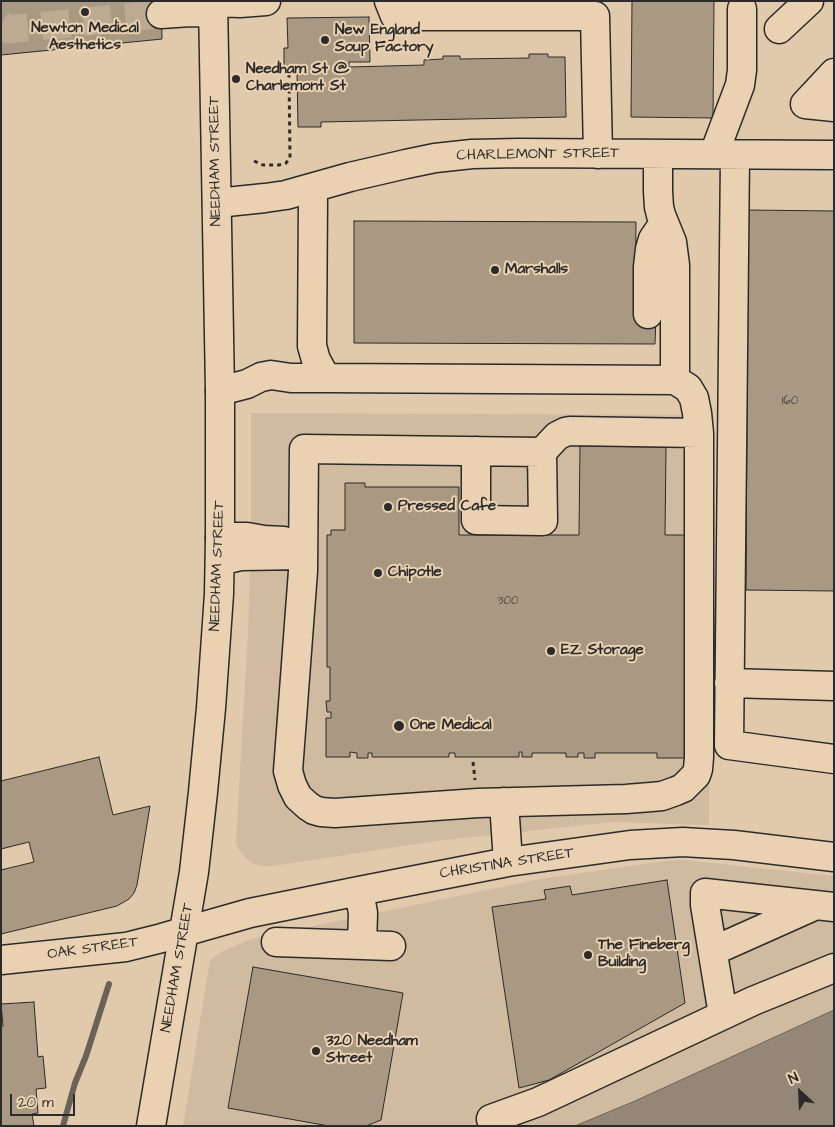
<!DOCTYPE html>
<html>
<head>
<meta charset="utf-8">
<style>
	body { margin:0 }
	#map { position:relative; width:835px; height:1127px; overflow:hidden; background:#e1caac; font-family:"Architects Daughter",sans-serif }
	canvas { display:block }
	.frame { position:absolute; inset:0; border:2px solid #2b2b2b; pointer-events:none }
	.north { position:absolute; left:775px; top:1067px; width:50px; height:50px; -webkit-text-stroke:4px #e9d1b1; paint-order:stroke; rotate:335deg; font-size:14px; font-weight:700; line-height:20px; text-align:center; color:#2b2b2b }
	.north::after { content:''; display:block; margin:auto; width:18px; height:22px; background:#2b2b2b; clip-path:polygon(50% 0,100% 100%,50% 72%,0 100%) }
	.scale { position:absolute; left:10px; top:1094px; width:65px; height:22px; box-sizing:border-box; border:2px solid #2b2b2b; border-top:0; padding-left:6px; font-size:15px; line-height:18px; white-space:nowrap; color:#2b2b2b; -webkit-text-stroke:4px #e9d1b1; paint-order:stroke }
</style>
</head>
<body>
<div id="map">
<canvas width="835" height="1127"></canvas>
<div class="frame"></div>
<div class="north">N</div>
<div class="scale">20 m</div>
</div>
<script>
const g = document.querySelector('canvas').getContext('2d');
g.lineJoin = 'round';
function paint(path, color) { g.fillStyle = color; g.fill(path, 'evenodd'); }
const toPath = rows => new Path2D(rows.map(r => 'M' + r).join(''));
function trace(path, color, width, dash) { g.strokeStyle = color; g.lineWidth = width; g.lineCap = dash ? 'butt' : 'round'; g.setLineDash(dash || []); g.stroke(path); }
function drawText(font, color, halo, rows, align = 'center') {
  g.font = font + ' "Architects Daughter",sans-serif'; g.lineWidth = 4; g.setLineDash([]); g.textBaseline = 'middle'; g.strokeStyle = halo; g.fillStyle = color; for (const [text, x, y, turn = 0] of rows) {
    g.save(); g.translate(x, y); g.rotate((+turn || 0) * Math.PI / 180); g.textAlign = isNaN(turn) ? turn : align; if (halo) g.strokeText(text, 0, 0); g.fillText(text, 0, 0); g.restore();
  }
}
const built = toPath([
	[251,413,711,415,709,825,612,822,437,841,273,866,261,866,252,863,247,859,238,849,236,841,248,631,251,523],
	[684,860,834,876,834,1010,635,1101,575,1126,183,1126,210,960,221,952,251,939,540,879,665,861]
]);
const water = toPath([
	[834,1010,834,1126,575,1126,635,1101,834,1010]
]);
const stream = toPath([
	[63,1126,75,1083,86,1056,109,984]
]);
const building = toPath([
	[1,1,161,1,162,39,1,55,1,1],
	[632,1,714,1,713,118,631,117,632,1],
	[369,17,370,62,349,62,349,67,424,65,424,60,443,59,443,56,460,56,460,59,529,58,529,54,548,54,548,57,565,57,566,117,321,122,321,127,298,127,297,73,284,74,284,48,288,48,287,18,369,17],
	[748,210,834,211,834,591,746,590,748,210],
	[354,221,636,222,635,317,656,317,655,344,354,343,354,221],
	[580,446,666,447,665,535,688,535,689,758,657,758,657,753,595,753,595,758,584,758,584,753,578,753,578,757,566,757,566,753,532,753,532,757,522,757,522,752,519,752,519,757,455,757,455,753,449,753,449,757,372,757,372,753,368,753,368,758,357,758,357,753,350,752,350,757,326,757,326,718,331,718,331,712,327,712,326,701,330,701,330,667,327,667,327,535,331,535,331,530,345,530,345,483,365,483,365,487,459,487,459,535,579,535,580,446],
	[99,757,113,815,150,806,137,885,134,893,129,899,117,906,1,934,1,870,34,862,29,842,1,849,1,781,99,757],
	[667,880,685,1003,549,1080,519,1088,492,907,546,899,544,890,570,886,572,895,667,880],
	[253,967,403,993,381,1120,366,1126,329,1126,228,1108,253,967],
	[34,1002,38,1057,43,1056,46,1088,36,1089,38,1113,32,1114,34,1126,1,1126,1,1026,3,1026,1,1004,34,1002]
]);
const minorTunnel = toPath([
	[1,25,8,29,12,29,161,14]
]);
const path = toPath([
	[254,161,263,165,279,165,286,163,290,158,289,74],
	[473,762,475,780]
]);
const minor = toPath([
	[389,1,395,16,595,16,598,154],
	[213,2,240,3,266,1],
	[161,14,191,12,213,13],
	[779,29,809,1],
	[834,73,805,104,834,107],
	[714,154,740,85,742,70,742,9],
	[735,155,729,745,834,759],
	[312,188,313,196,312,346,316,360,326,378,675,380,675,265,672,242,661,215,659,207,658,191,658,154],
	[217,203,265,198,286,195,350,177,406,164,435,158,472,154,519,153,834,155],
	[648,314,648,267,650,249,653,239,664,223],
	[675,380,688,388,694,398,697,413,699,433,699,757,698,769,696,775,683,788,676,791,662,796,651,797,626,799,478,803,335,813,321,812,314,810,308,806,298,797,292,785,288,771,303,571,304,449,542,452,557,436,565,432,570,431,699,433],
	[220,391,247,384,261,377,271,375,291,378,326,378],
	[476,451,476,520,543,521,542,452],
	[220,538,234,537,247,537,264,540,284,541],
	[220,561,241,556,303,555],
	[729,683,834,686],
	[504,802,508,862],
	[359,891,363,913,362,945],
	[276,942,391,946],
	[713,951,816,905],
	[1,960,126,947,162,938,250,913,359,891,508,862,630,845,683,842,699,843,734,845,834,857],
	[723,1015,705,905,705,893,834,907],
	[491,1119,538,1102,753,1001,834,968]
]);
const major = toPath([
	[151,1126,194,872,203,792,211,708,219,594,220,538,220,391,213,1]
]);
const markers = [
	[85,12,5,"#2b2b2b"],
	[325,40,5,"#2b2b2b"],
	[236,79,5,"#2b2b2b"],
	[495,270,5,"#2b2b2b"],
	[388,507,5,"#2b2b2b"],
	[378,573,5,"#2b2b2b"],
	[551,651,5,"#2b2b2b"],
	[399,726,6,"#2b2b2b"],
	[588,955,5,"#2b2b2b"],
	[316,1051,5,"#2b2b2b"]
];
const numberNames = [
	["160",790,401],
	["300",508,601]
];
const poiNames = [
	["Newton Medical",85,29,"center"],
	["Aesthetics",85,46,"center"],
	["New England",335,31],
	["Soup Factory",335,48],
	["Needham St @",246,70],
	["Charlemont St",246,87],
	["Marshalls",505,270],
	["Pressed Cafe",398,507],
	["Chipotle",388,573],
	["EZ Storage",561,651],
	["One Medical",410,726],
	["The Fineberg",598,946],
	["Building",598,963],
	["320 Needham",326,1042],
	["Street",326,1059]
];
const streetNames = [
	["CHARLEMONT STREET",538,155,-1],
	["NEEDHAM STREET",216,161,-91],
	["NEEDHAM STREET",218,566,-88],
	["CHRISTINA STREET",507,864,-9],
	["OAK STREET",93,949,-8],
	["NEEDHAM STREET",178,968,-80]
];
paint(built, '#d0bba0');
paint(water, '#948776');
trace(water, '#6a6258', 1);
trace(stream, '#6a6258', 6);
paint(building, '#a99983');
trace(building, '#2b2b2b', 1);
trace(minorTunnel, '#bdaa92', 28, [28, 14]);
trace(minor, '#2b2b2b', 31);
trace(major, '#2b2b2b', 31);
trace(path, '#2b2b2b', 3, [4, 4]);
trace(minor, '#e9d1b1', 28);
trace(major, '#e9d1b1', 28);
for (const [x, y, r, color] of markers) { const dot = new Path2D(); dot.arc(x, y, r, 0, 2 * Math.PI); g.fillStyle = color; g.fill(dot); trace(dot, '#e9d1b1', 2); }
drawText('12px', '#4a4641', null, numberNames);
drawText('bold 15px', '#2b2b2b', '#e9d1b1', poiNames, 'left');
drawText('15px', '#2b2b2b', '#e9d1b1', streetNames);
</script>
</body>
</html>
